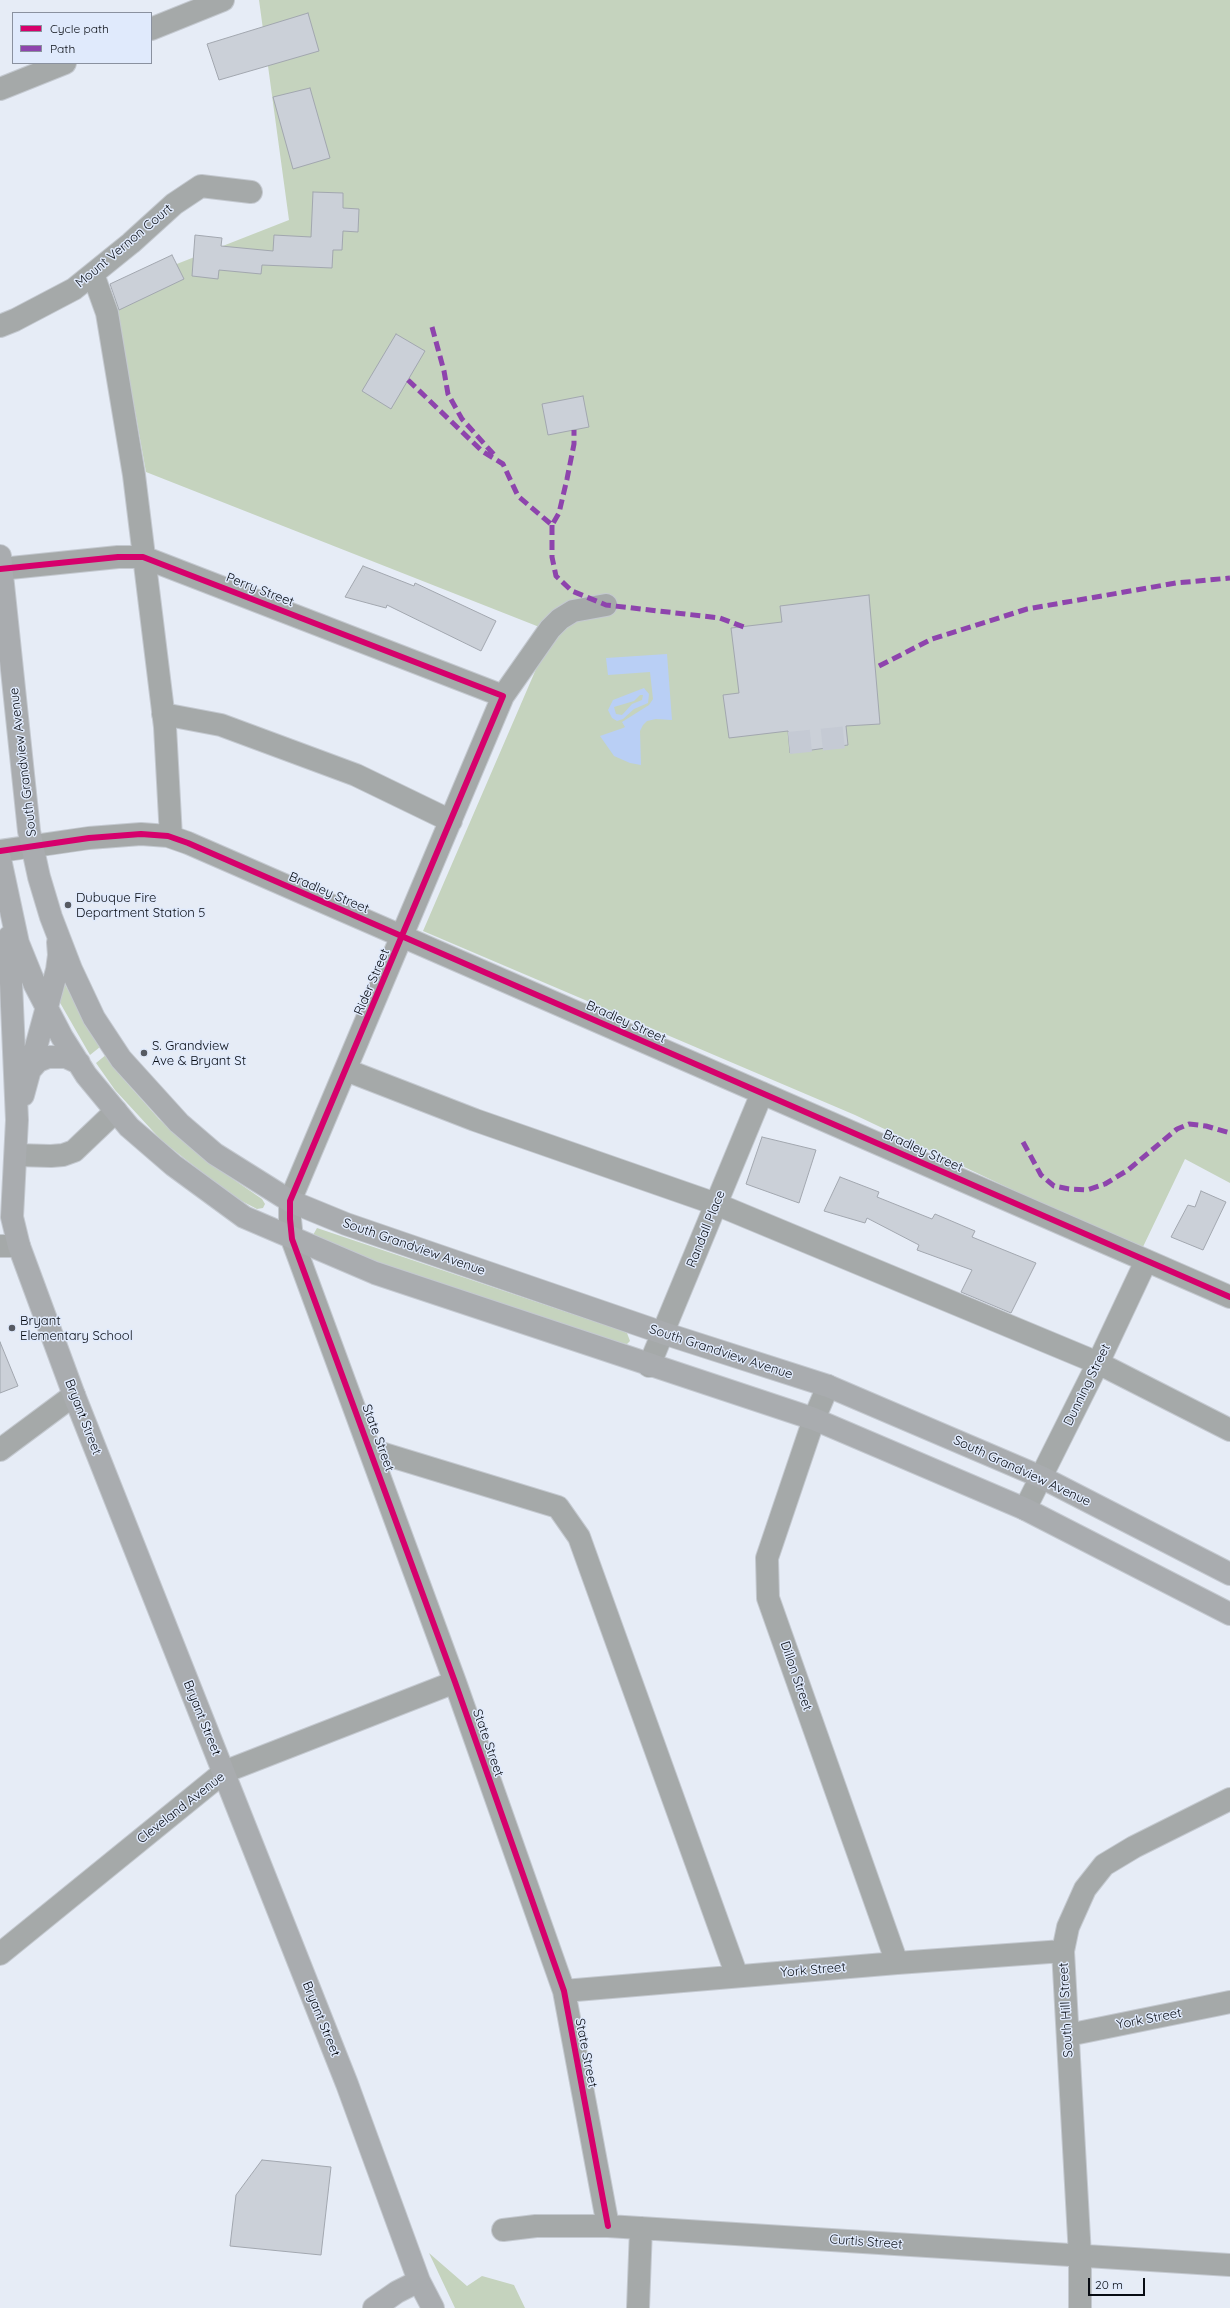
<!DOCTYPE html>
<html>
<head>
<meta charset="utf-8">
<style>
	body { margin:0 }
	#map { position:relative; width:1230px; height:2308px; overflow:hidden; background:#e6ecf6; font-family:Quicksand,sans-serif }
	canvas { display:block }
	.legend { position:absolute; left:12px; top:12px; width:140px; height:52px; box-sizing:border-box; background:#e0eafc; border:1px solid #8a919f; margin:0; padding:5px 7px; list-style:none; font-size:12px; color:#080c13 }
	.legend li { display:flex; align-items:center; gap:8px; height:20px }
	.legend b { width:20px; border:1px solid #8a919f }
	.scale { position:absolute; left:1088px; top:2278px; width:57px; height:18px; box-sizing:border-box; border:2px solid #080c13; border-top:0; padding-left:5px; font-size:12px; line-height:14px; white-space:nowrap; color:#080c13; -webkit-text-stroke:3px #e0eafc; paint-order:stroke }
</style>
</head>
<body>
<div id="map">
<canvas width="1230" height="2308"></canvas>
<ul class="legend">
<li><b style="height:5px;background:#d6006c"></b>Cycle path</li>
<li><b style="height:5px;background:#8e44ad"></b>Path</li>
</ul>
<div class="scale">20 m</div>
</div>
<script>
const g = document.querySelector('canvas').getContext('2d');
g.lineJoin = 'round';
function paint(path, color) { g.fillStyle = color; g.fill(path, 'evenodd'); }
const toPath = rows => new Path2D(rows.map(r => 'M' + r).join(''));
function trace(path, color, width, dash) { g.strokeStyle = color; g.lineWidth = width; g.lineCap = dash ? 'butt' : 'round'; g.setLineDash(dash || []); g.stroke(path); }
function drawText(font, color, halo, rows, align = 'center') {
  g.font = font + ' Quicksand,sans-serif'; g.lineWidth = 3; g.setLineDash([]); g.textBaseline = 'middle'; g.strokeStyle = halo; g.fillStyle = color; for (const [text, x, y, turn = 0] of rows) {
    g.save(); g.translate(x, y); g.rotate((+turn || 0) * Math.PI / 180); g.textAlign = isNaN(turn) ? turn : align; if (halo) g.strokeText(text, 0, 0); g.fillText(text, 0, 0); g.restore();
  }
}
const green = toPath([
	[259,0,1230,0,1230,1183,1185,1159,1141,1251,855,1115,423,931,552,632,146,472,113,289,289,220],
	[62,979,100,1047,90,1055,59,1001],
	[107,1054,119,1074,159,1119,214,1166,262,1199,265,1204,263,1208,257,1209,234,1197,162,1141,115,1090,96,1063],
	[317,1228,623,1331,627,1333,630,1341,627,1344,618,1343,359,1256,313,1235],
	[429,2253,467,2286,482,2276,514,2285,525,2308,455,2308]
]);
const water = toPath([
	[667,654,672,720,656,719,647,721,643,725,640,731,641,765,630,763,614,756,600,736,623,728,625,727,622,722,649,705,653,699,650,672,608,675,606,658],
	[644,688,649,694,648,703,634,709,623,719,617,721,612,718,608,710,613,700],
	[640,695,643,695,642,700,632,704,622,715,616,714,614,707,634,701]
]);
const building = toPath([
	[308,13,319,51,219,80,207,44,308,13],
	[310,88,330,158,293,169,273,97,310,88],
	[313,192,343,193,343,208,359,209,358,232,343,231,342,250,333,250,332,268,262,265,261,274,219,270,218,279,192,276,195,235,222,238,221,246,273,251,274,235,311,237,313,192],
	[172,255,184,279,119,310,110,284,172,255],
	[396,334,425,351,391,409,362,391,396,334],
	[583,396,589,427,548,435,542,404,583,396],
	[363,566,414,586,415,583,496,621,481,651,387,605,386,608,345,597,363,566],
	[869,595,880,724,846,726,848,745,790,753,788,731,729,738,723,695,739,693,731,628,782,622,780,606,869,595],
	[762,1137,816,1150,799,1203,746,1184,762,1137],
	[840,1177,879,1192,877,1197,932,1219,935,1214,975,1231,972,1237,1036,1263,1011,1313,961,1292,972,1270,917,1250,919,1245,867,1218,865,1223,824,1211,840,1177],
	[1201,1191,1226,1202,1203,1250,1171,1237,1188,1205,1195,1207,1201,1191],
	[0,1342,18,1386,0,1393,0,1342],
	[262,2160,331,2167,321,2255,230,2246,236,2195,262,2160]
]);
const minorTunnel = toPath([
	[789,743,847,737]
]);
const minor = toPath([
	[151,29,223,0],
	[0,89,65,63],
	[93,274,107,313,134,475,165,727,171,837],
	[0,326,15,320,74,289,131,243,174,204,201,186,251,192],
	[0,569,118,557,143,557,503,696],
	[606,605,573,611,560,619,550,629,503,696,290,1201,290,1219,292,1239,455,1682,564,1991,608,2226],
	[163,714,221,725,356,775,451,821],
	[0,851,89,838,141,834,168,836,188,843,1230,1297],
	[346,1070,475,1120,716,1204,1098,1363,1230,1430],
	[16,1155,51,1156,63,1155,74,1151,116,1111],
	[0,1246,19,1246],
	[649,1366,762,1093],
	[828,1386,814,1419,767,1558,768,1598,897,1963],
	[0,1450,74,1395],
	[371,1450,558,1507,579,1537,737,1976],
	[1025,1509,1098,1363,1146,1261],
	[0,1954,224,1772,455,1682],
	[564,1991,897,1963,1063,1951],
	[1068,2035,1230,2002],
	[503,2230,536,2226,608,2226,1230,2265],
	[638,2308,641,2228],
	[1080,2308,1080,2256,1063,1951,1068,1927,1085,1889,1104,1865,1134,1847,1230,1799]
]);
const major = toPath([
	[0,556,29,831,39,877,51,917,71,969,94,1018,121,1059,179,1123,215,1154,290,1201,346,1224,663,1333,828,1386,1041,1477,1230,1574],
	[0,859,18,943,35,985,62,1037,86,1075,129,1127,173,1165,244,1217,375,1273,814,1419,1025,1509,1230,1614],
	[9,937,17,1120,12,1217,19,1246,74,1395,347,2084,419,2281,433,2308],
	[30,1070,38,1061,48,1057,66,1057,79,1063],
	[23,1095,57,970,59,955,58,942],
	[374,2308,397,2292,419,2281]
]);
const quiet = toPath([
	[432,327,444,371,448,394,462,419,497,458],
	[408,380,482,451,503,464,518,496,552,525,559,513,567,479,574,444,574,430],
	[552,525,552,557,556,576,572,591,606,605,720,618,744,627],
	[879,666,932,639,1027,609,1176,583,1230,578],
	[1023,1142,1041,1175,1054,1186,1069,1189,1087,1190,1105,1184,1128,1170,1177,1129,1189,1124,1206,1126,1230,1133]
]);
const cycleway = toPath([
	[0,569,118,557,143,557,503,696,290,1201,290,1219,292,1239,455,1682,564,1991,608,2226],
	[0,851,89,838,141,834,168,836,188,843,1230,1297]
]);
const markers = [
	[68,905,4,"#565a62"],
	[144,1053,4,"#565a62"],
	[12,1328,4,"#565a62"]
];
const streetNames = [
	["Mount Vernon Court",124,246,-40],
	["Perry Street",260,590,21],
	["South Grandview Avenue",23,762,-97],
	["Bradley Street",329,893,23],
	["Rider Street",372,982,-67],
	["Bradley Street",626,1022,24],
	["Bradley Street",923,1151,24],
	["Randall Place",706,1229,-68],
	["South Grandview Avenue",414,1247,19],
	["South Grandview Avenue",721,1352,18],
	["Dunning Street",1087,1385,-64],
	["Bryant Street",83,1417,69],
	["State Street",378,1438,70],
	["South Grandview Avenue",1022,1471,25],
	["Dillon Street",796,1676,71],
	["Bryant Street",202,1718,68],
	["State Street",488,1743,71],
	["Cleveland Avenue",181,1808,-38],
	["York Street",813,1970,-5],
	["South Hill Street",1066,2010,-93],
	["Bryant Street",321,2019,68],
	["York Street",1149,2019,-11],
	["State Street",586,2053,79],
	["Curtis Street",866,2242,4]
];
const poiNames = [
	["Dubuque Fire",76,898],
	["Department Station 5",76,913],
	["S. Grandview",152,1046],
	["Ave & Bryant St",152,1061],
	["Bryant",20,1321],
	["Elementary School",20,1336]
];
paint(green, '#c5d3be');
paint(water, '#b9cff5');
paint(building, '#cbd0d8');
trace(building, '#a2a7af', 1);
trace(minorTunnel, '#c5cad4', 22, [22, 11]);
trace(minor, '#c4c9d0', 24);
trace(major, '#c4c9d0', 24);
trace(minor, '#a5a9a9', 22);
trace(major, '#a9acaf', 22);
trace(quiet, '#8e44ad', 5, [10, 5]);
trace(cycleway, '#d6006c', 6);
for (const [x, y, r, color] of markers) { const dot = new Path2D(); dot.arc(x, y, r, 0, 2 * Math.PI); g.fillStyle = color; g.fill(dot); trace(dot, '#e0eafc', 1.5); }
drawText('13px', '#080c13', '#e0eafc', streetNames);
drawText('13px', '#080c13', '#e0eafc', poiNames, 'left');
</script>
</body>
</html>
